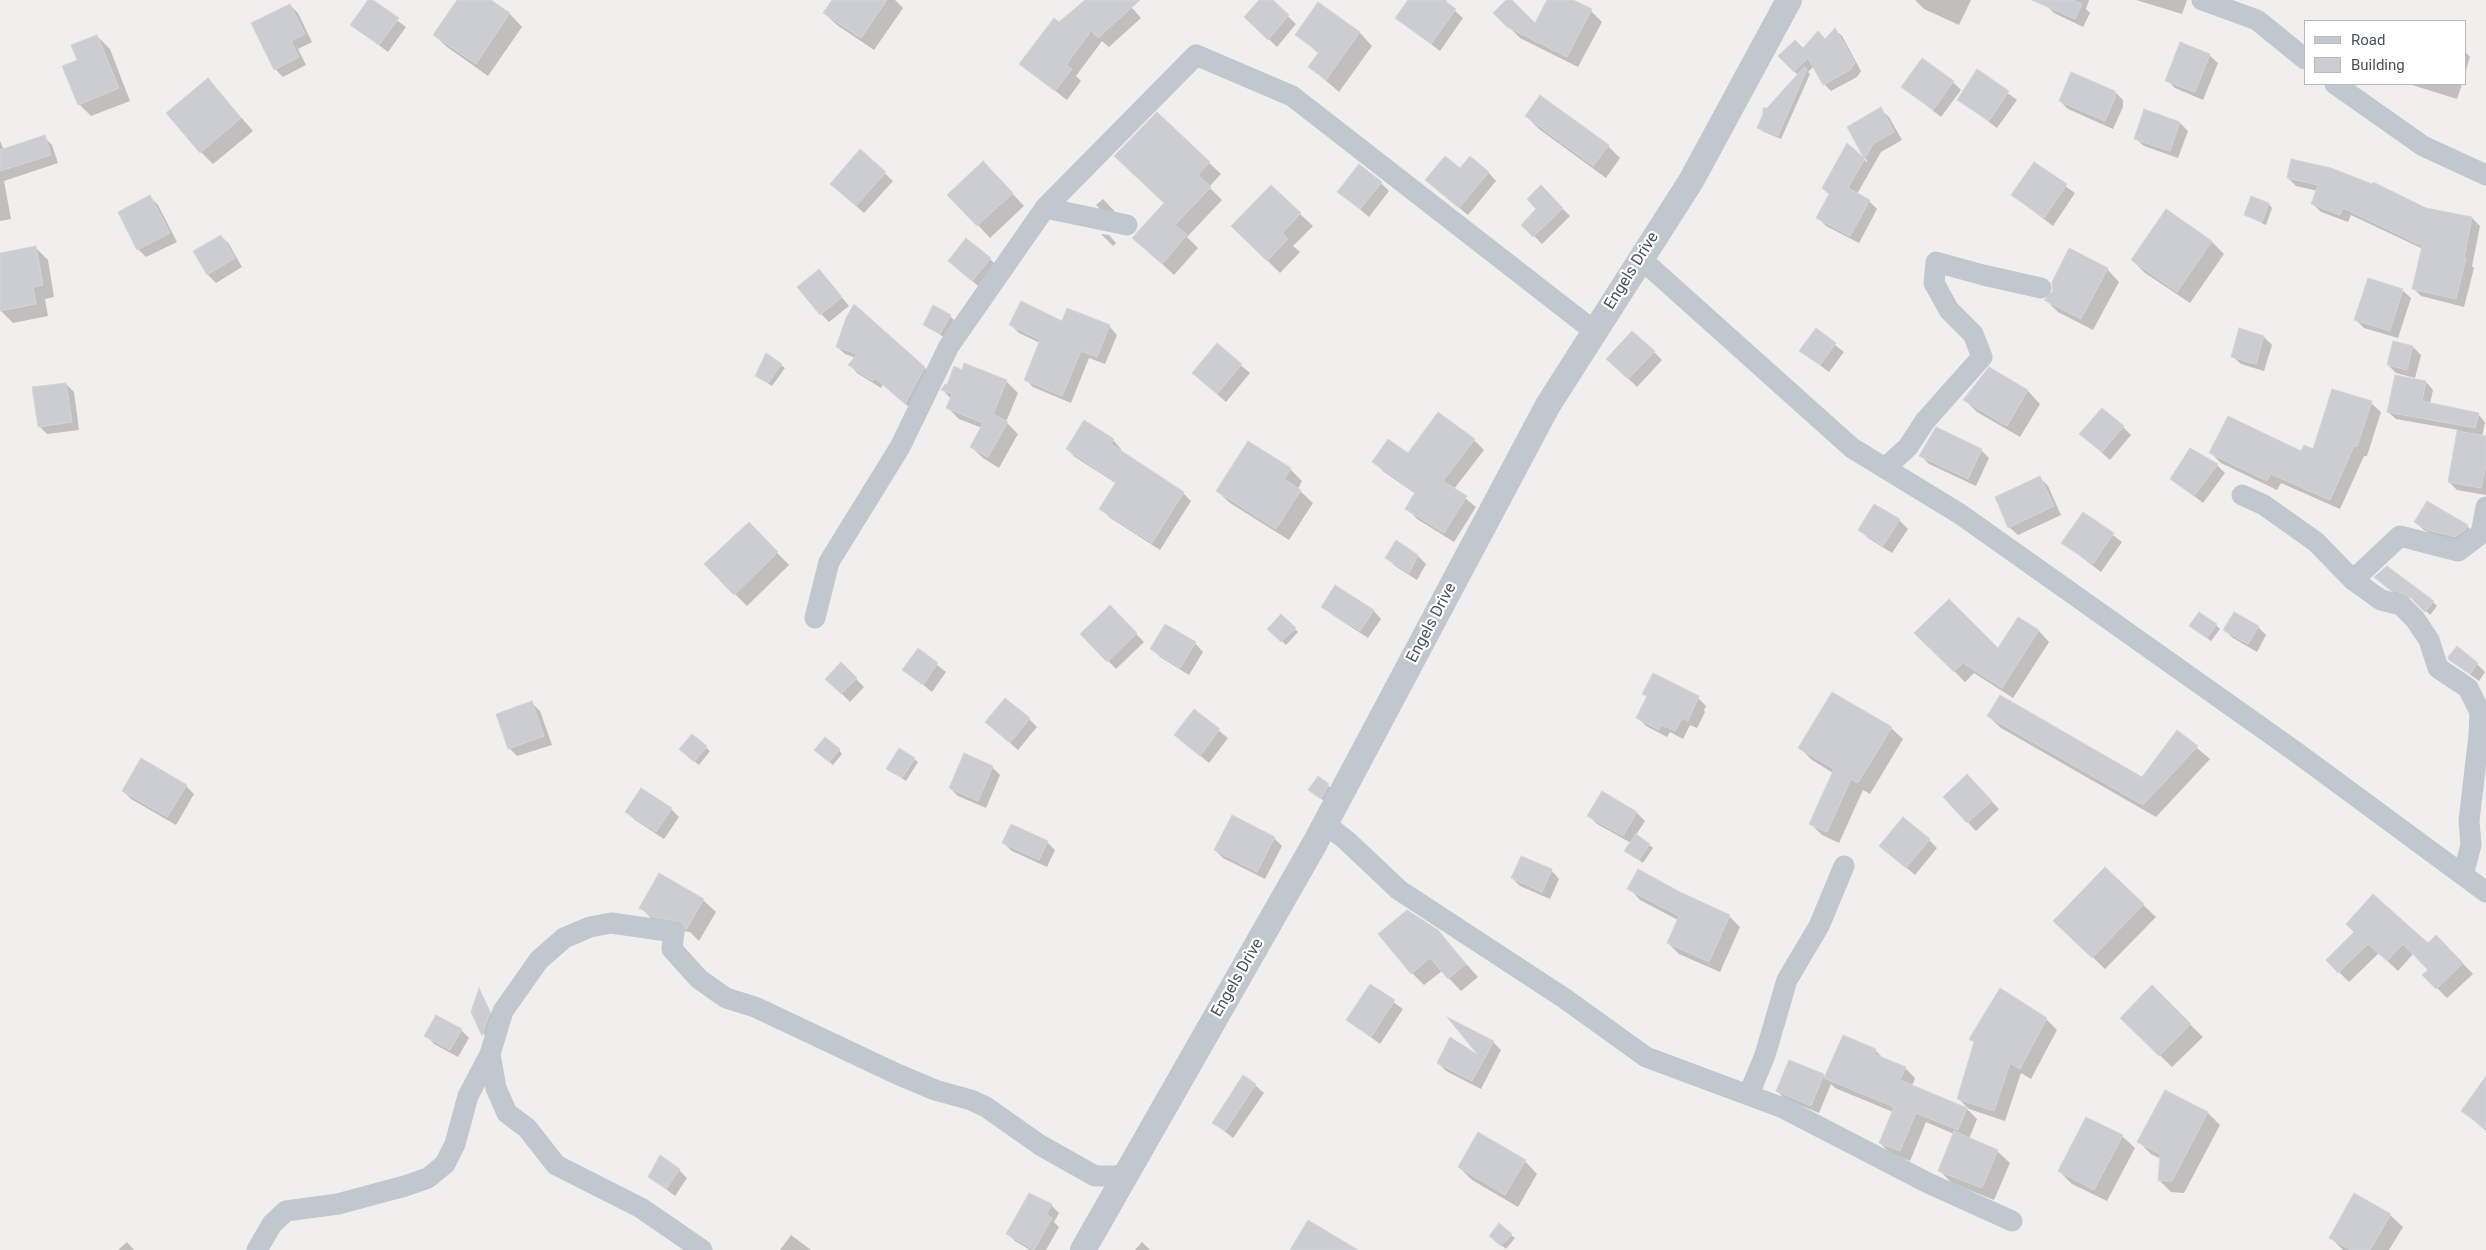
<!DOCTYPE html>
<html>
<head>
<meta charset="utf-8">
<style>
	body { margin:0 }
	#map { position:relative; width:2486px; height:1250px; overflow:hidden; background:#f1efee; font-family:Roboto,sans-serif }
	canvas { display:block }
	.legend { position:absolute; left:2304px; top:20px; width:162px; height:65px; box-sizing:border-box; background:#fff; border:1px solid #b6b9bd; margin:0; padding:6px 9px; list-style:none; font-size:15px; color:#48505a }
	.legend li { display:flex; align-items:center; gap:10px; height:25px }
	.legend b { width:25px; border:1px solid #b6b9bd }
</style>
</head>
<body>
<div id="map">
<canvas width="2486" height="1250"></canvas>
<ul class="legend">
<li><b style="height:6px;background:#c0c7cf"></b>Road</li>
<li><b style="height:14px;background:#cccdd3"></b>Building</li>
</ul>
</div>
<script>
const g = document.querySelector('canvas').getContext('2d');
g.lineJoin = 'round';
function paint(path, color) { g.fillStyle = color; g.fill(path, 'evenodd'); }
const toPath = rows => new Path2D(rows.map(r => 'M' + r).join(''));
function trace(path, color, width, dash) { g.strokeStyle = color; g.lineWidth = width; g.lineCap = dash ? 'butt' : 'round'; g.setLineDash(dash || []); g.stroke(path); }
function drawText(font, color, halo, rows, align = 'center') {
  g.font = font + ' Roboto,sans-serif'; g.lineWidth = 4.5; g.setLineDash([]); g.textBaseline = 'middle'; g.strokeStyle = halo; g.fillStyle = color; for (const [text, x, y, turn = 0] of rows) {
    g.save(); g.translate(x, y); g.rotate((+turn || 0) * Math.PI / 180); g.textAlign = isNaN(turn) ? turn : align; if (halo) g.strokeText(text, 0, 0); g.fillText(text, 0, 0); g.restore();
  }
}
const shadow = toPath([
	[369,0,406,27,388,52,352,25],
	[458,0,488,0,510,14,522,27,488,76,447,47,434,35],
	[833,0,895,0,903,8,874,50,837,25,824,13],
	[1087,0,1125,0,1141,18,1109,47,1102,41,1076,76,1081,81,1067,100,1021,64,1060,24],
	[1261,0,1271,0,1296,24,1277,47,1246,17],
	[1409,0,1447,0,1445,2,1463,18,1440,51,1397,18],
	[1508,0,1511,0,1536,25,1549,0,1570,0,1591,11,1602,22,1578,67,1520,38,1495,13],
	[1915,0,1971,0,1959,25,1924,9],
	[2048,0,2089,0,2086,9,2090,13,2083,27,2054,13,2046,5],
	[2136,0,2187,0,2182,14],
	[1319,4,1360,33,1372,46,1339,92,1310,67,1319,54,1297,34],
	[290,5,298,13,312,42,298,49,306,65,283,77,275,69],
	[1835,30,1842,36,1861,71,1857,77,1831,91,1824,84,1814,66,1808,72,1810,74,1781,139,1762,131,1759,128,1768,109,1798,75,1780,56,1825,40],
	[97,36,110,49,130,101,91,116,79,104,79,60],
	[2465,51,2470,57,2465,74],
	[2209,55,2218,63,2203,100,2175,88,2167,80],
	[1978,71,2017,100,1997,128,1958,99],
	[1953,82,1961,90,1941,117,1903,87],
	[2409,84,2462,84,2457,99],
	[2115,92,2123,100,2123,107,2113,129,2068,109,2060,101],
	[220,93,253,131,213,164,201,152],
	[1880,109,1889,117,1902,140,1881,152,1857,194,1869,201,1877,209,1859,243,1826,226,1818,218,1830,194,1847,145,1868,163,1848,128],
	[2145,111,2180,123,2188,131,2178,158,2144,146,2135,138],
	[1157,114,1221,174,1209,187,1222,200,1187,237,1198,248,1174,275,1134,238,1165,203],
	[1526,116,1608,146,1620,158,1606,178,1539,129],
	[44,137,52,145,58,163,4,181,11,219,0,221,0,141,4,150],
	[861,151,893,181,864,213,840,192],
	[2034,164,2075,193,2053,226,2012,195],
	[1460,170,1488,172,1496,181,1468,215,1435,188],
	[995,175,1024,206,990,238,978,225],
	[2288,178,2472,218,2480,226,2472,266,2474,268,2464,307,2421,296,2413,288,2423,249,2351,215,2348,222,2321,212,2313,204,2318,191,2296,186],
	[1381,183,1389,191,1369,217,1339,192],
	[1541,187,1570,216,1542,244,1523,225,1538,209],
	[150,197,158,205,177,242,146,257,138,249],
	[1103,199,1119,216,1104,213,1096,205],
	[2269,204,2272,208,2266,225,2245,215],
	[2166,211,2212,242,2224,254,2190,303,2145,273,2132,260],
	[1300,214,1313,226,1293,246,1300,252,1280,273,1232,226],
	[1101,234,1109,235,1116,243,1113,246],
	[221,236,229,244,242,267,216,283,208,275,194,252],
	[35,247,48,260,54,297,45,299,48,316,13,323,0,310,0,254],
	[990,259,998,267,981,288,957,269],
	[2107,269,2119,282,2093,330,2058,312,2046,300,2054,292],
	[827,279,849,306,829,322,821,314],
	[2402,290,2411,298,2398,338,2364,328,2356,320],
	[950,316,954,320,944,337,924,325],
	[1062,323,1109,326,1117,335,1105,364,1089,358,1071,403,1033,387,1025,379,1040,343,1019,333,1011,325],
	[1816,330,1844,352,1829,372,1801,351],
	[2264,337,2272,345,2264,371,2241,364,2232,356],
	[1217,345,1250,373,1226,402,1193,373],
	[837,347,924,367,932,375,912,410,883,384,881,388,857,373,850,365,856,358,845,354],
	[2413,347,2421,355,2415,378,2396,373,2388,365],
	[1654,352,1662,360,1637,387,1616,367],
	[781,365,785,368,772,386,756,376],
	[1990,369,2028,391,2040,404,2020,437,1977,412,1965,400],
	[962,371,1006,381,1018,393,1006,422,1018,434,999,468,983,458,971,447,982,428,959,419,948,408,951,399,943,390],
	[2426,382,2433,390,2430,404,2478,414,2485,422,2482,437,2486,438,2486,495,2457,490,2449,482,2458,430,2396,419,2388,412],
	[66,384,74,392,79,430,47,434,39,426],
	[2371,403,2381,412,2367,456,2364,456,2340,509,2281,483,2277,490,2221,463,2211,453,2314,451],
	[1085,422,1113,440,1121,449,1120,451,1183,493,1191,501,1160,550,1109,517,1101,509,1117,484,1075,457,1067,449],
	[2123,427,2131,435,2110,460,2081,434],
	[1474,440,1484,450,1454,489,1476,507,1454,542,1417,519,1407,508,1416,494,1384,472,1374,462],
	[1981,450,1989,458,1976,486,1929,464,1921,456],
	[2217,465,2225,473,2203,503,2172,479],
	[1290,469,1302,481,1298,489,1313,503,1289,540,1230,503,1217,491],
	[2040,478,2048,486,2061,515,2018,535,2009,527],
	[1875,505,1899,520,1908,529,1892,553,1868,538,1860,530],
	[2084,513,2122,542,2101,572,2063,543],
	[2415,522,2467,526,2475,534,2464,545,2438,538,2424,530],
	[749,524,789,565,747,606,706,565],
	[1418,556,1426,564,1417,580,1395,566,1387,558],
	[2379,581,2433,602,2437,606,2430,615,2414,599,2394,593],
	[1323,606,1373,610,1381,619,1368,638,1331,614],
	[1110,607,1144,642,1116,669,1082,634],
	[1281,616,1298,632,1286,645,1269,629],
	[2019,618,2039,631,2049,642,2013,698,1974,673,1965,682,1916,633,1999,650],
	[2216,625,2220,629,2211,641,2195,630],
	[2258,627,2266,635,2257,652,2233,638,2224,630],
	[1195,643,1203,652,1189,675,1160,657,1152,649],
	[918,650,946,672,932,692,904,670],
	[841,664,864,687,850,702,827,679],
	[2477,664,2485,672,2479,681,2457,665],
	[1644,694,1698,698,1706,706,1704,710,1705,712,1697,728,1690,725,1683,739,1670,732,1667,737,1646,726,1638,718,1648,698],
	[532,703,540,711,552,745,517,756,509,748],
	[1194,711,1228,738,1209,763,1175,735],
	[1988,716,2142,778,2178,732,2210,759,2156,817,2001,728],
	[1029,719,1037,727,1018,750,986,722],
	[1891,728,1903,739,1870,794,1863,790,1839,843,1822,835,1810,823,1833,773,1812,760,1800,748],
	[692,735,710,751,699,765,684,753],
	[839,750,842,754,833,765,820,754],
	[914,759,918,762,906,781,888,769],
	[992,767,1000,775,986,808,958,796,950,788],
	[1967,776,1999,809,1976,831,1944,797],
	[1318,778,1332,789,1325,802,1314,793],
	[186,786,194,794,176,825,131,799,123,791],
	[1602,793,1637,813,1645,821,1636,835,1653,848,1643,863,1630,854,1631,843,1597,824,1589,816],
	[671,809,679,817,664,839,635,820,626,812],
	[1274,838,1282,846,1265,879,1223,858,1215,850],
	[1929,840,1937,848,1915,875,1881,846],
	[1047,842,1055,850,1047,867,1012,851,1003,843],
	[2105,869,2156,917,2105,969,2068,933],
	[1551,870,1559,879,1550,899,1520,886,1512,878],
	[1629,888,1679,893,1729,916,1740,927,1720,972,1679,954,1668,943,1678,920,1640,900],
	[703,900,716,912,699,941,690,932,668,929,653,920,640,907],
	[1437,931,1478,977,1461,991,1442,971,1424,985,1412,973],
	[2356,932,2428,945,2436,936,2473,974,2447,998,2424,975,2430,970,2414,953,2398,971,2379,953,2349,982,2327,960],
	[1371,986,1403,1009,1380,1044,1348,1020],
	[2152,987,2203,1037,2172,1067,2122,1018],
	[479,990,493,1017,486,1038,472,1012],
	[2000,990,2046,1019,2057,1030,2031,1079,2021,1073,2005,1121,1969,1109,1958,1098],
	[461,1030,469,1038,458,1057,434,1044,426,1035],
	[1493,1042,1501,1050,1481,1089,1446,1071,1438,1063,1482,1059],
	[1875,1050,1884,1059,1905,1068,1915,1078,1912,1086,1967,1109,1977,1119,1969,1139,1997,1151,2010,1163,1994,1200,1952,1183,1939,1170,1954,1134,1926,1122,1910,1161,1890,1153,1880,1143,1893,1112,1835,1088,1831,1084,1819,1113,1785,1099,1777,1091,1823,1075,1825,1077],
	[2486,1080,2486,1131,2463,1111],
	[1255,1085,1264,1093,1233,1138,1213,1122],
	[2166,1092,2208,1113,2220,1125,2184,1193,2171,1192,2159,1180,2161,1159,2151,1154,2139,1142],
	[2122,1136,2135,1148,2107,1201,2072,1184,2059,1171],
	[1525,1161,1537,1174,1518,1207,1472,1180,1459,1167],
	[679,1170,687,1178,675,1196,649,1176],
	[1051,1205,1059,1213,1054,1222,1059,1227,1046,1250,1030,1250,1015,1241,1007,1233],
	[2390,1215,2403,1227,2389,1250,2343,1250,2330,1237],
	[791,1235,811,1250,780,1250],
	[1511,1235,1515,1238,1506,1249,1494,1239],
	[127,1242,134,1250,118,1250],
	[1142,1242,1150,1250,1135,1250]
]);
const building = toPath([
	[368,0,373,0,399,18,379,45,350,25,368,0],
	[457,0,491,0,510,13,476,64,433,35,457,0],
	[832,0,887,0,861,38,823,13,832,0],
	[1085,0,1140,0,1098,38,1091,31,1066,65,1072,69,1055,91,1019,64,1054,18,1059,22,1085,0],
	[1259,0,1273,0,1289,15,1268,40,1244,17,1259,0],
	[1408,0,1444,0,1456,9,1431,44,1395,18,1408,0],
	[1506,0,1512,0,1535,23,1547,0,1573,0,1592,9,1567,57,1507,27,1493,13,1506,0],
	[2032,0,2072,0,2082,4,2075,19,2032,0],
	[1318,2,1360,32,1326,80,1308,67,1319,52,1295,35,1318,2],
	[290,4,305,34,291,41,299,57,274,70,251,23,290,4],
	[1835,28,1855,63,1850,70,1823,85,1808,58,1794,72,1778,56,1795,40,1803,48,1818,31,1825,39,1835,28],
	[97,35,119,88,78,105,62,66,77,60,71,45,97,35],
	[2180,42,2210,54,2195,92,2165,81,2180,42],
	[1922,58,1954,81,1933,110,1901,87,1922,58],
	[1804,67,1807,69,1778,136,1757,128,1763,114,1763,108,1767,108,1804,67],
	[1977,69,2009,91,1989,121,1957,100,1977,69],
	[2071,72,2115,91,2115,98,2105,121,2059,101,2071,72],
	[208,78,241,118,200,153,166,113,208,78],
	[1540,95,1609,145,1593,166,1525,116,1540,95],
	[1881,107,1894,132,1873,144,1848,188,1870,200,1850,236,1816,218,1829,194,1822,188,1847,143,1864,158,1847,127,1881,107],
	[2144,109,2180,122,2170,151,2134,139,2144,109],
	[1157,112,1210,162,1198,175,1211,187,1175,225,1187,235,1162,264,1132,238,1164,203,1114,156,1157,112],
	[45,135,51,155,0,171,0,150,45,135],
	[860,149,886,172,856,206,830,184,860,149],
	[1445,156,1460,168,1470,156,1489,172,1459,208,1425,180,1445,156],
	[2291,159,2331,168,2372,184,2373,182,2426,208,2472,217,2464,258,2466,258,2456,299,2412,289,2422,246,2343,208,2340,215,2311,204,2318,185,2287,178,2291,159],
	[983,161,1013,193,977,226,947,195,983,161],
	[2034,162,2067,184,2044,218,2011,195,2034,162],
	[1359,164,1382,182,1360,209,1337,192,1359,164],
	[1271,185,1301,213,1282,233,1288,239,1267,261,1231,226,1271,185],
	[1541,185,1563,208,1533,237,1521,225,1536,209,1527,199,1541,185],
	[150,195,170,233,137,250,118,212,150,195],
	[2251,196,2269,203,2262,222,2244,215,2251,196],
	[2166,209,2212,241,2177,292,2131,260,2166,209],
	[221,235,235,258,207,275,193,251,221,235],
	[966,238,991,258,972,281,948,261,966,238],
	[36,246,43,285,33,287,36,304,0,311,0,253,36,246],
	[2069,248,2108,268,2081,319,2044,300,2053,291,2052,282,2069,248],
	[819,269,842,297,820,315,797,287,819,269],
	[2368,278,2403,289,2390,331,2354,320,2368,278],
	[1021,301,1062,321,1067,308,1110,325,1097,357,1081,351,1062,396,1024,380,1040,340,1009,325,1021,301],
	[854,304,925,367,905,404,875,378,873,381,848,365,857,354,836,347,846,318,854,304],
	[933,305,951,315,940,334,923,325,933,305],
	[1816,328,1836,343,1820,365,1799,351,1816,328],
	[2239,328,2264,336,2256,364,2231,357,2239,328],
	[1632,331,1655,351,1628,379,1606,359,1632,331],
	[2393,341,2413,346,2407,370,2387,365,2393,341],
	[1217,343,1242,364,1217,394,1192,373,1217,343],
	[766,353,782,364,768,383,755,376,766,353],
	[964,363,1007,380,993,414,1008,422,988,457,970,447,983,423,946,408,952,394,941,390,945,384,947,385,954,366,962,370,964,363],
	[1989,367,2028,390,2007,426,1963,400,1989,367],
	[2395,375,2426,381,2422,401,2479,413,2475,428,2387,412,2395,375],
	[66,383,72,422,38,427,32,387,66,383],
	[2332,389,2372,401,2357,447,2354,446,2330,500,2271,474,2267,481,2209,453,2228,416,2301,451,2304,445,2313,449,2332,389],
	[2102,408,2124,426,2102,452,2079,434,2102,408],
	[1438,412,1475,439,1443,481,1467,496,1444,533,1405,509,1415,492,1372,462,1388,439,1408,453,1438,412],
	[1084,420,1114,439,1111,444,1184,492,1152,543,1099,509,1116,482,1066,449,1084,420],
	[1936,427,1982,449,1968,479,1919,456,1936,427],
	[2457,431,2486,436,2486,464,2481,488,2448,482,2457,431],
	[1248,441,1291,468,1284,479,1301,490,1276,529,1216,491,1248,441],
	[2190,448,2218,464,2194,496,2170,479,2190,448],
	[2040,476,2054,506,2008,528,1995,497,2040,476],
	[2427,501,2468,525,2465,530,2455,537,2428,530,2414,522,2427,501],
	[1874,504,1900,519,1883,546,1858,530,1874,504],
	[2083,512,2114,533,2093,564,2061,543,2083,512],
	[749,522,778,552,734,595,704,564,749,522],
	[1396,540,1418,555,1409,573,1385,558,1396,540],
	[2387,566,2434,601,2425,612,2409,596,2389,589,2374,577,2387,566],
	[1335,585,1374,610,1360,631,1321,607,1335,585],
	[1949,599,1998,648,2018,617,2039,630,2002,688,1963,663,1954,672,1914,633,1949,599],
	[1110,605,1137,633,1107,662,1080,634,1110,605],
	[2199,612,2217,624,2207,638,2189,626,2199,612],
	[2234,612,2259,626,2248,644,2223,630,2234,612],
	[1281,614,1296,628,1281,642,1267,629,1281,614],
	[1165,624,1196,642,1180,668,1150,649,1165,624],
	[2457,646,2478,663,2470,674,2449,660,2448,657,2457,646],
	[918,648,938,663,923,685,902,670,918,648],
	[841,662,857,678,841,694,825,679,841,662],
	[1653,673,1699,696,1688,721,1682,718,1675,731,1661,725,1659,730,1636,718,1647,696,1642,694,1653,673],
	[1832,692,1892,727,1858,783,1851,779,1827,832,1809,824,1834,769,1798,748,1832,692],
	[2000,695,2142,777,2177,730,2198,746,2143,805,1987,716,2000,695],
	[1005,698,1030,718,1010,743,985,722,1005,698],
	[532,701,544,736,508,749,496,714,532,701],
	[1194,709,1220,729,1200,756,1174,735,1194,709],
	[692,734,707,746,694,762,679,749,692,734],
	[825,737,840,749,829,762,814,750,825,737],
	[899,748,915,758,902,778,886,769,899,748],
	[964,753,993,766,978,801,949,788,964,753],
	[141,758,187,785,167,817,122,791,141,758],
	[1967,774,1992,801,1967,823,1943,797,1967,774],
	[1318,776,1329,784,1321,799,1308,790,1318,776],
	[641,788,672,808,656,832,625,812,641,788],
	[1602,791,1637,812,1623,836,1587,816,1602,791],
	[1232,815,1275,837,1257,872,1214,850,1232,815],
	[1903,817,1930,839,1906,868,1879,846,1903,817],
	[1011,824,1048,841,1039,860,1002,843,1011,824],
	[1636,834,1650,844,1639,860,1624,851,1636,834],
	[1521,856,1552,869,1542,892,1511,878,1521,856],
	[2105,867,2144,904,2092,958,2053,921,2105,867],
	[1638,869,1680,892,1730,915,1709,962,1667,943,1679,916,1627,889,1638,869],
	[659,873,704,899,686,930,681,922,654,917,639,908,659,873],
	[2373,894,2428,943,2436,935,2463,963,2436,989,2422,975,2428,970,2403,944,2387,961,2368,944,2338,973,2326,960,2354,932,2346,924,2373,894],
	[1407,910,1438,930,1466,964,1448,979,1430,958,1411,974,1378,934,1407,910],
	[1370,984,1395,1000,1371,1037,1346,1020,1370,984],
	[2152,985,2191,1024,2159,1056,2120,1018,2152,985],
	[479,988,490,1012,482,1036,471,1012,479,988],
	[2000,988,2047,1018,2020,1069,2010,1063,1994,1111,1957,1099,1974,1042,1969,1039,2000,988],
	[436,1015,462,1029,450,1050,424,1036,436,1015],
	[1447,1017,1494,1041,1472,1081,1437,1063,1450,1037,1478,1055,1447,1017],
	[1843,1035,1876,1049,1874,1054,1906,1067,1900,1080,1967,1108,1958,1130,1916,1113,1900,1151,1879,1143,1894,1107,1824,1078,1843,1035],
	[1789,1060,1824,1074,1811,1106,1776,1091,1789,1060],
	[1243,1075,1256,1084,1225,1131,1212,1123,1243,1075],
	[2486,1076,2486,1129,2461,1111,2486,1076],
	[2165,1090,2208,1112,2172,1181,2158,1181,2160,1154,2137,1142,2165,1090],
	[2086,1117,2123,1135,2094,1190,2058,1171,2086,1117],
	[1954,1131,1998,1150,1982,1188,1938,1171,1954,1131],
	[1478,1132,1526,1160,1505,1195,1458,1167,1478,1132],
	[660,1155,680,1169,666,1189,648,1177,660,1155],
	[1029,1193,1052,1204,1046,1214,1052,1218,1034,1250,1006,1234,1029,1193],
	[2354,1193,2391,1214,2370,1250,2351,1250,2329,1238,2354,1193],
	[1308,1220,1358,1250,1290,1250,1308,1220],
	[1499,1223,1512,1234,1501,1246,1489,1236,1499,1223]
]);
const minor = toPath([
	[2202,0,2257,20,2305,59],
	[2335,84,2423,146,2486,175],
	[1045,208,1127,225],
	[1640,258,1852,448,1960,514,2296,752,2486,892],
	[1885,468,1908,447,1925,421,1982,357,1973,334,1949,310,1934,283,1936,262,1983,275,2041,288],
	[2242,495,2264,505,2316,542,2353,580,2381,600,2401,605,2415,619,2429,640,2438,668,2468,688,2480,712,2479,735,2469,821,2471,845,2463,875],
	[2353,580,2400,536,2458,551,2481,534,2486,507],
	[815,618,829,562,900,447,949,346,1045,208,1196,55,1292,96,1594,331],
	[1325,824,1346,840,1399,890,1564,998,1646,1057,1783,1108,1928,1183,2012,1221],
	[490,1054,496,1088,507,1113,527,1128,556,1165,641,1208,702,1250],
	[1749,1094,1765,1055,1787,980,1819,926,1844,866],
	[257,1250,272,1224,286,1211,338,1204,405,1186,428,1178,445,1164,455,1144,468,1096,490,1054,503,1011,539,960,564,938,590,927,611,923,674,932,672,949,699,979,726,998,755,1007,897,1074,935,1090,971,1100,986,1107,1040,1145,1095,1176,1125,1176]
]);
const tertiary = toPath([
	[1083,1250,1315,843,1548,405,1691,181,1789,0]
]);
const streetNames = [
	["Engels Drive",1632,271,-58],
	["Engels Drive",1432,623,-62],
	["Engels Drive",1238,978,-60]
];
paint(shadow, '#0003');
paint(building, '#cccdd3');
trace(building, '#d3d4d9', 1);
trace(minor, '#c0c7cf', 21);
trace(tertiary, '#c0c7cf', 26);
drawText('16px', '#48505a', '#fff', streetNames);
</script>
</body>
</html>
